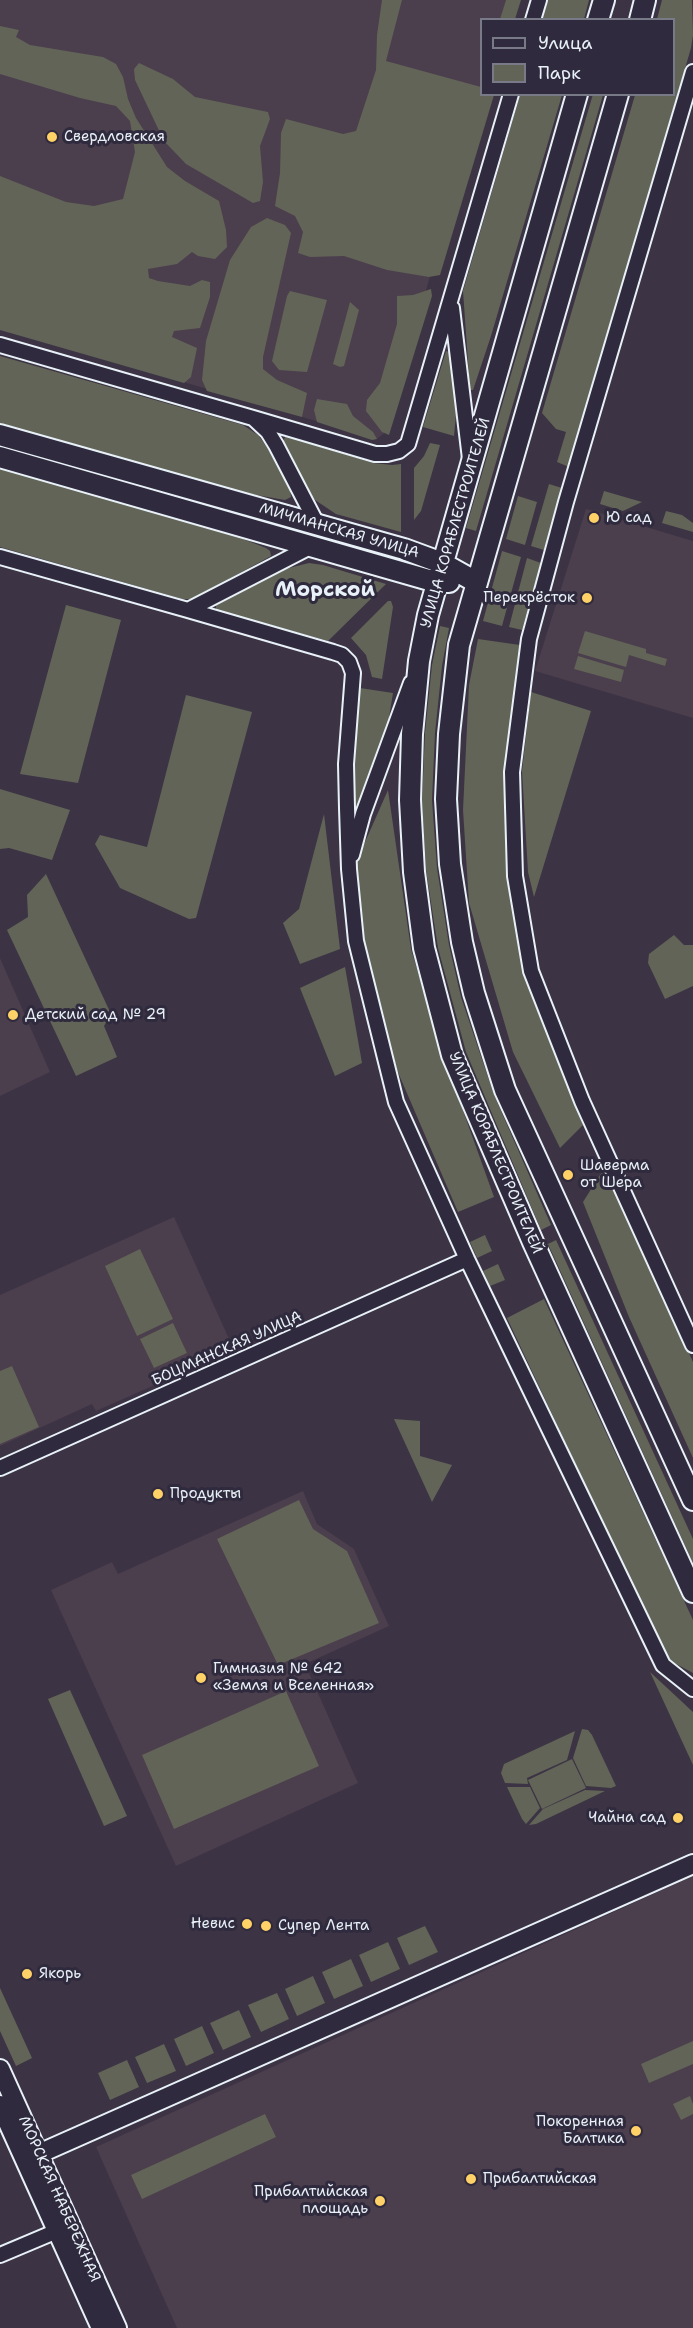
<!DOCTYPE html>
<html>
<head>
<meta charset="utf-8">
<style>
	body { margin:0 }
	#map { position:relative; width:693px; height:2328px; overflow:hidden; background:#3c3344; font-family:"Shantell Sans",sans-serif }
	canvas { display:block }
	.legend { position:absolute; left:480px; top:18px; width:195px; height:78px; box-sizing:border-box; background:#2f2a3d; border:2px solid #797a88; margin:0; padding:8px 10px; list-style:none; font-size:18px; color:#e8f1f8 }
	.legend li { display:flex; align-items:center; gap:12px; height:30px }
	.legend b { width:30px; border:2px solid #797a88 }
</style>
</head>
<body>
<div id="map">
<canvas width="693" height="2328"></canvas>
<ul class="legend">
<li><b style="height:8px;background:#2f2a3d"></b>Улица</li>
<li><b style="height:16px;background:#626457"></b>Парк</li>
</ul>
</div>
<script>
const g = document.querySelector('canvas').getContext('2d');
g.lineJoin = 'round';
function paint(path, color) { g.fillStyle = color; g.fill(path, 'evenodd'); }
const toPath = rows => new Path2D(rows.map(r => 'M' + r).join(''));
function trace(path, color, width, dash) { g.strokeStyle = color; g.lineWidth = width; g.lineCap = dash ? 'butt' : 'round'; g.setLineDash(dash || []); g.stroke(path); }
function drawText(font, color, halo, rows, align = 'center') {
  g.font = font + ' "Shantell Sans",sans-serif'; g.lineWidth = 6; g.setLineDash([]); g.textBaseline = 'middle'; g.strokeStyle = halo; g.fillStyle = color; for (const [text, x, y, turn = 0] of rows) {
    g.save(); g.translate(x, y); g.rotate((+turn || 0) * Math.PI / 180); g.textAlign = isNaN(turn) ? turn : align; if (halo) g.strokeText(text, 0, 0); g.fillText(text, 0, 0); g.restore();
  }
}
const built = toPath([
	[0,0,506,0,501,19,482,20,481,89,388,430,377,439,0,328],
	[586,509,693,541,693,718,535,671],
	[0,958,50,1072,0,1096],
	[174,1217,234,1350,96,1411,92,1404,0,1446,0,1295],
	[303,1491,317,1524,354,1549,389,1626,305,1664,358,1783,176,1866,51,1590,112,1562,118,1574],
	[693,1876,693,2328,177,2328,96,2147]
]);
const green = toPath([
	[382,0,402,0,386,61,481,87,482,94,494,95,440,275,429,277,387,270,344,256,310,257,298,253,303,232,295,216,275,206,280,173,281,133,286,119,343,134,356,131,376,70,377,35],
	[506,0,521,0,515,19,500,19],
	[548,0,589,0,584,19,542,19],
	[662,0,692,0,693,35,691,48,569,467,557,462,566,432,556,429,542,413,635,95,674,94,674,20,657,19],
	[0,26,19,30,16,37,30,45,103,57,116,64,123,77,128,99,136,118,167,167,185,181,219,201,226,230,227,247,215,259,198,256,192,252,177,264,148,269,149,278,158,281,190,286,202,280,210,282,210,297,200,328,174,331,172,337,197,348,191,377,184,383,0,330,0,176,66,202,94,206,123,199,135,152,130,121,116,106,80,98,0,74],
	[139,63,173,79,195,97,268,112,270,119,260,146,263,182,260,201,253,203,186,164,164,141,135,80,134,69],
	[593,94,603,95,476,531,466,528],
	[520,95,562,95,491,336,473,390,470,390,463,291],
	[267,218,285,225,291,233,263,357,263,369,277,380,307,393,302,417,207,391,202,380,206,341,230,260,251,227],
	[431,289,432,296,389,435,382,432,366,411,367,400,380,383,397,324,397,296,413,295],
	[290,291,327,300,307,372,279,370,272,361,287,296],
	[350,302,359,310,344,366,340,367,333,364],
	[446,351,449,352,451,356,456,414,454,436,423,427],
	[0,356,243,425,258,435,267,447,290,490,291,497,285,500,227,490,0,426],
	[317,399,347,404,353,416,373,432,377,439,372,440,317,422,314,410],
	[286,436,373,463,392,465,401,464,401,532,336,514,315,500,307,490,282,442],
	[430,443,440,445,421,511,414,520,414,468,424,456],
	[0,466,215,528,266,548,270,551,271,556,192,599,182,599,0,547],
	[549,484,562,488,544,550,531,546],
	[604,491,642,502,623,511,600,504],
	[518,496,537,502,525,545,506,539],
	[666,511,682,515,693,523,693,532,662,523],
	[502,551,521,557,502,626,483,621],
	[527,558,541,563,522,630,509,627],
	[309,563,323,565,386,584,328,641,216,610,216,605,281,570],
	[388,601,391,601,393,607,382,679,372,677,366,655,351,638],
	[66,605,121,620,78,783,20,774],
	[440,626,449,628,442,666,435,733,432,800,437,868,449,945,461,997,494,1095,551,1225,541,1230,466,1052,438,948,426,870,422,801,425,733,432,665],
	[585,631,646,649,646,653,667,659,665,666,629,655,626,667,578,653],
	[478,639,520,645,509,734,507,817,528,980,583,1125,560,1148,513,1052,469,903,463,810,469,685],
	[578,656,624,670,621,682,574,669],
	[360,688,393,693,386,736,357,809,354,810,356,713],
	[531,692,591,711,534,897,528,872,522,771],
	[186,695,252,712,196,918,189,919,120,888,95,844,100,835,147,847],
	[0,789,70,810,52,860,9,848,0,849],
	[388,790,411,949,442,1052,494,1197,458,1212,397,1070,367,965,354,867],
	[324,814,340,949,300,964,283,923,299,909],
	[46,874,111,1014,104,1026,117,1057,76,1076,7,930,28,917,27,895],
	[674,935,684,945,693,945,693,986,665,999,648,963,649,954],
	[345,967,362,1063,335,1076,300,988],
	[605,1167,693,1362,693,1458,629,1317,583,1202],
	[485,1235,492,1251,477,1258,470,1242],
	[556,1240,693,1539,693,1563,548,1244],
	[140,1249,173,1319,137,1336,105,1266],
	[498,1264,505,1280,490,1286,483,1271],
	[544,1299,693,1620,693,1673,667,1659,507,1318],
	[173,1323,187,1353,154,1368,140,1339],
	[12,1366,39,1427,0,1444,0,1371],
	[394,1419,420,1421,420,1456,452,1465,432,1502],
	[299,1500,313,1529,347,1551,379,1623,278,1665,217,1539],
	[650,1672,693,1712,693,1765],
	[70,1690,127,1816,104,1826,48,1699],
	[286,1691,319,1766,174,1829,142,1755],
	[582,1729,588,1730,592,1735,616,1786,611,1788,586,1786,573,1758],
	[575,1731,567,1760,527,1778,528,1784,505,1783,501,1773,504,1764],
	[572,1759,586,1788,542,1809,528,1780],
	[507,1787,530,1787,540,1808,526,1824,522,1819],
	[585,1790,605,1791,536,1824,529,1825,543,1809],
	[425,1926,438,1952,409,1965,397,1938],
	[388,1942,400,1969,371,1982,359,1955],
	[351,1959,363,1986,334,1999,322,1972],
	[313,1976,325,2003,297,2016,285,1989],
	[0,1988,32,2058,16,2066,0,2031],
	[277,1993,289,2019,261,2032,248,2005],
	[239,2010,251,2037,223,2050,210,2023],
	[202,2026,214,2053,186,2066,174,2039],
	[693,2041,693,2064,649,2083,641,2064],
	[164,2044,176,2071,147,2083,135,2057],
	[127,2060,139,2087,110,2100,98,2073],
	[690,2096,693,2104,693,2114,681,2120,673,2104],
	[265,2114,276,2137,142,2199,131,2175]
]);
const minor = toPath([
	[533,20,539,0],
	[693,72,566,502,529,639,512,772,515,876,531,971,582,1101,693,1345],
	[452,308,470,459],
	[0,345,253,418,268,432,276,445,317,524],
	[253,418,375,454,387,454,399,451,408,444,511,94],
	[0,557,188,610,312,546],
	[188,610,333,652,342,655,349,662,353,673,346,764,347,808,349,869,356,941,396,1102,467,1259,663,1665,693,1689],
	[352,855,363,814,411,683],
	[0,1468,467,1259],
	[0,2255,57,2231]
]);
const tertiary = toPath([
	[0,2069,117,2328],
	[0,2105,101,2328],
	[25,2160,693,1864]
]);
const secondary = toPath([
	[598,20,604,0],
	[640,20,645,0],
	[577,94,428,615,419,661,412,734,410,800,414,872,424,948,452,1055,533,1242,693,1592],
	[618,94,459,645,449,734,446,799,450,864,462,942,474,993,505,1090,693,1500],
	[0,435,404,549,442,563,476,582],
	[0,457,436,582,449,582]
]);
const markers = [
	[52,137,6,"#ffd166"],
	[594,518,6,"#ffd166"],
	[587,598,6,"#ffd166"],
	[13,1015,6,"#ffd166"],
	[568,1175,6,"#ffd166"],
	[158,1494,6,"#ffd166"],
	[201,1678,6,"#ffd166"],
	[678,1818,6,"#ffd166"],
	[247,1924,6,"#ffd166"],
	[266,1926,6,"#ffd166"],
	[27,1974,6,"#ffd166"],
	[636,2131,6,"#ffd166"],
	[471,2179,6,"#ffd166"],
	[380,2201,6,"#ffd166"]
];
const poiNames = [
	["Свердловская",64,137],
	["Ю сад",606,518],
	["Перекрёсток",575,598,"right"],
	["Детский сад № 29",25,1015],
	["Шаверма",580,1166],
	["от Шера",580,1183],
	["Продукты",170,1494],
	["Гимназия № 642",213,1669],
	["«Земля и Вселенная»",213,1686],
	["Чайна сад",666,1818,"right"],
	["Невис",235,1924,"right"],
	["Супер Лента",278,1926],
	["Якорь",39,1974],
	["Покоренная",624,2122,"right"],
	["Балтика",624,2139,"right"],
	["Прибалтийская",483,2179],
	["Прибалтийская",368,2192,"right"],
	["площадь",368,2209,"right"]
];
const streetNames = [
	["УЛИЦА КОРАБЛЕСТРОИТЕЛЕЙ",456,523,-74],
	["МИЧМАНСКАЯ УЛИЦА",339,531,16],
	["УЛИЦА КОРАБЛЕСТРОИТЕЛЕЙ",495,1153,67],
	["БОЦМАНСКАЯ УЛИЦА",227,1349,-24],
	["МОРСКАЯ НАБЕРЕЖНАЯ",59,2199,66]
];
const districtNames = [
	["Морской",325,591]
];
paint(built, '#4b3e4d');
paint(green, '#626457');
trace(minor, '#e8f1f8', 18);
trace(tertiary, '#e8f1f8', 22);
trace(secondary, '#e8f1f8', 24);
trace(minor, '#2f2a3d', 14);
trace(tertiary, '#2f2a3d', 18);
trace(secondary, '#2f2a3d', 20);
for (const [x, y, r, color] of markers) { const dot = new Path2D(); dot.arc(x, y, r, 0, 2 * Math.PI); g.fillStyle = color; g.fill(dot); trace(dot, '#2f2a3d', 2); }
drawText('15px', '#e8f1f8', '#2f2a3d', poiNames, 'left');
drawText('15px', '#e8f1f8', '#2f2a3d', streetNames);
drawText('bold 21px', '#e8f1f8', '#2f2a3d', districtNames);
</script>
</body>
</html>
